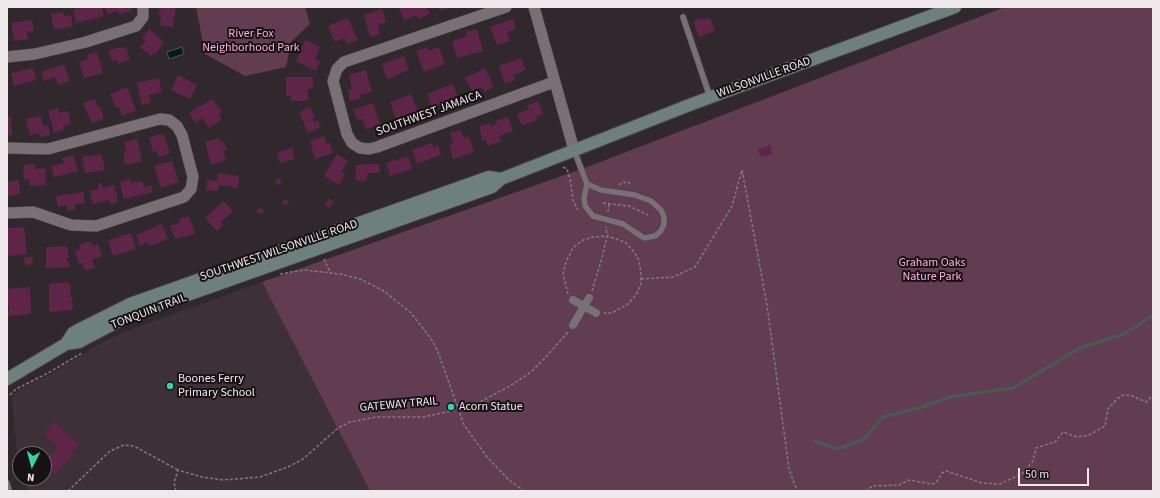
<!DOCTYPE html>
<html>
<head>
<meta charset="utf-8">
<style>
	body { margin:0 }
	#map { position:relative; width:1160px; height:498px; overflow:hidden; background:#30282c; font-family:"Source Sans 3",sans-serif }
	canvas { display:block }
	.frame { position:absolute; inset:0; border:8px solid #efe9ec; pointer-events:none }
	.north { position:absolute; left:12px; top:446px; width:40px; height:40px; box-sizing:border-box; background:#161214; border:1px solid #6d686a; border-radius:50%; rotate:186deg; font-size:11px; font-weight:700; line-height:16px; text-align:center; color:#efe9ec }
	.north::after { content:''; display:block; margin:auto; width:14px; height:18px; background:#34d4a8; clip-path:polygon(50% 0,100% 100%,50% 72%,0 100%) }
	.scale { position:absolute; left:1018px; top:468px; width:71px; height:18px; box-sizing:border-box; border:2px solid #efe9ec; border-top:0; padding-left:5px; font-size:12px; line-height:14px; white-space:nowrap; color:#efe9ec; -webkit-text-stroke:3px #161214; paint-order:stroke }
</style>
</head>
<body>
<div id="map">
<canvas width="1160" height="498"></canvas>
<div class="frame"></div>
<div class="north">N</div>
<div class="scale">50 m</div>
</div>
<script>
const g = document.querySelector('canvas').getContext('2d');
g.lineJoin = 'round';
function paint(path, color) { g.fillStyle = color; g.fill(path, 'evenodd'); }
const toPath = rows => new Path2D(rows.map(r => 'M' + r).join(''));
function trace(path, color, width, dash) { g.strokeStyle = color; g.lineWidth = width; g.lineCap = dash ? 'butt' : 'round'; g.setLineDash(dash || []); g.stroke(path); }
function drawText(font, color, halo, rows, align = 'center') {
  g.font = font + ' "Source Sans 3",sans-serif'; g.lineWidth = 4; g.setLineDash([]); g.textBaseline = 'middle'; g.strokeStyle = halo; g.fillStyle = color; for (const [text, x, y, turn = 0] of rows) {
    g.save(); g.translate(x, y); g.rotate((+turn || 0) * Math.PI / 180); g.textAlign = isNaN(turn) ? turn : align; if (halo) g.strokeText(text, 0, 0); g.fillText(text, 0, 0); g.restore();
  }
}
const built = toPath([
	[262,282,370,491,28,491,23,478,44,478,44,454,20,454,20,468,18,461,12,403,13,395,17,391,32,382,49,375,106,340,124,332]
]);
const green = toPath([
	[196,7,305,7,310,24,291,42,286,67,245,76,205,54],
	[1005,7,1153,7,1153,491,370,491,262,282,587,167]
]);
const water = toPath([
	[182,47,184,54,169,59,167,52,182,47]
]);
const stream = toPath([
	[814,441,838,449,864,439,883,417,919,408,950,397,1013,388,1080,348,1124,334,1153,315]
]);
const building = toPath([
	[84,7,102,7,104,16,76,23,73,10],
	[105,7,130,7,132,11,119,14,118,11,107,14],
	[160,7,176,7,173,27,160,25,161,15,158,15],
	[403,7,427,7,430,14,419,19,417,15,404,20,399,8],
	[438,7,454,7,440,11],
	[382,9,386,22,378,25,380,34,370,37,364,15],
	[63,12,64,16,71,15,73,26,54,30,51,14],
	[348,18,358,40,347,44,344,38,335,42,328,26],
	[702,18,703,20,710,18,715,31,699,37,693,21],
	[513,19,516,29,507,32,510,41,497,45,490,27],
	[32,20,34,31,27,32,28,39,14,41,11,23],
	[149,29,164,42,156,54,154,53,151,56,140,47,146,41,142,38],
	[477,29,483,51,457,58,452,41,467,36,466,32],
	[305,40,320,47,315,59,320,61,316,71,296,61],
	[120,47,121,48,126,47,130,60,118,63,117,60,112,61,108,51],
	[427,47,428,51,439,47,445,64,424,72,416,51],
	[97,52,103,73,84,78,79,62,88,59,87,55],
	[404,56,409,70,387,79,382,64],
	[521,58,526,70,513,75,515,80,505,84,499,66],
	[64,64,70,81,58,85,55,77,44,81,41,72],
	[33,68,36,80,14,86,11,73],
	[485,68,494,87,484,92,481,87,472,91,465,78],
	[366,70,372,92,360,95,361,98,350,101,348,90,352,89,349,75],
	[178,75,197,85,190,99,171,90],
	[286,77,313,77,313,89,308,89,308,101,291,101,291,96,286,96],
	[159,78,162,92,149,95,151,103,142,105,137,83],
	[453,84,458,98,432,108,427,94],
	[127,87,136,111,122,116,119,107,116,108,110,94],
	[411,94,419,114,408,119,407,114,396,118,390,102],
	[95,99,98,107,100,106,104,119,92,123,83,103],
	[212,99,222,112,219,114,222,119,209,128,202,118,196,123,189,113],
	[538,101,543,114,536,117,537,120,522,126,517,114,529,109,527,106],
	[373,103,380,125,366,129,362,119,357,120,353,110],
	[310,107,315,118,312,119,314,122,318,120,321,127,308,133,299,112],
	[58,108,59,113,68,111,71,124,63,126,64,130,54,133,48,111],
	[41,116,43,126,48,125,50,135,40,137,39,133,30,135,26,119],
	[7,117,11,117,12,135,7,135],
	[508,117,513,131,499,136,501,141,488,146,486,140,483,141,479,127,490,123,491,126,497,124,496,121],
	[461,130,464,138,469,136,474,152,453,159,449,144,453,143,450,133],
	[160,134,161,135,164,134,170,153,159,157,156,151,153,152,149,138],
	[324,136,326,144,330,143,333,153,315,159,310,141],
	[219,138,221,143,224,141,227,150,223,151,226,160,211,165,205,142],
	[137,139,142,161,125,165,123,153,126,152,124,142],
	[432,143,433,147,438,145,441,155,417,164,412,150],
	[770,145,772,154,761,157,758,149],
	[292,148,295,159,280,163,277,153],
	[102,154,105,170,85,173,82,157],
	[337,154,348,161,341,172,345,174,339,185,324,176],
	[73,155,78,171,54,177,51,166,64,163,62,158],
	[408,156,412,169,390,176,386,163],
	[172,161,179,182,161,188,154,166],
	[35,164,35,169,45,168,46,185,30,186,29,179,24,180,23,165],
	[379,164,380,173,367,173,367,181,356,181,355,165],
	[218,173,239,176,238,188,219,185,218,191,206,190,207,180,217,181],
	[280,178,282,183,277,185,275,180],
	[130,179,131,183,142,181,144,187,151,185,153,192,124,199,120,182],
	[19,180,20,194,7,196,7,182],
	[102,183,103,188,114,185,118,202,110,204,109,200,93,204,90,191,99,189,98,184],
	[83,192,85,203,75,204,75,210,67,210,67,205,58,207,56,196],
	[329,198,334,202,330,208,325,205],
	[285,199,289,202,286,206,282,203],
	[224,201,233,211,221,222,223,225,217,231,205,218],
	[258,208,264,210,262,214,257,212],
	[189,216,195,234,175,239,170,226,180,223,179,219],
	[162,224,168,239,149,246,148,242,140,246,136,235],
	[24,227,27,254,7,256,7,228],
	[131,233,136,249,113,256,108,240],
	[91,241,92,246,98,244,102,256,92,260,95,268,85,271,82,263,79,264,75,251,81,249,79,245],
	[66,246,66,248,68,248,69,258,67,258,67,261,69,261,70,267,46,268,46,247],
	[24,257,32,257,33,264,25,265],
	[69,282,69,284,71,284,70,297,72,297,73,308,71,310,51,312,49,310,49,284],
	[29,287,30,288,31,314,7,316,7,312,9,312,9,306,7,306,7,289],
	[55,422,79,445,72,453,74,455,55,474,44,462,58,448,43,434]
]);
const path = toPath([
	[563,167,567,169,570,179,573,200,578,210],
	[619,185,623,182,630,183],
	[603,203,629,206,648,215],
	[608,212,609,204],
	[324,259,330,272],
	[280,274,304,270,340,274,360,279,384,291,411,313,432,340,438,352,464,425,487,457,509,480,524,491],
	[641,279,673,277,695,267,732,206,742,170,767,305,789,469,797,491],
	[592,291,602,258,607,236,606,227],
	[568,294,563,274,566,262,573,248,583,240,593,237,607,236,625,242,635,253,639,261,641,273,641,284,636,295,628,304,612,313,604,313],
	[10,395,16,389,48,373,82,353],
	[68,491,110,451,124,445,134,446,178,470],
	[176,491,174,483,178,470,202,477,223,480,260,477,288,467,303,459,338,428,350,422,376,417,423,417,457,410,480,402,510,386,531,372,543,360,569,331],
	[865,491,873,486,899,485,909,480,932,484,936,483,942,473,946,471,982,483,1000,484,1023,473,1033,461,1036,448,1055,442,1063,432,1077,437,1089,435,1105,426,1108,409,1118,398,1124,395,1130,395,1146,402,1153,395]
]);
const service = toPath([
	[683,17,710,97],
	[574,150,587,184,584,198,585,206,593,216,623,224,644,238,655,236,661,231,664,224,664,217,661,210,651,201,635,195,601,190,587,184],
	[7,483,9,491]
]);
const pedestrian = toPath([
	[573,300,596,313],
	[573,325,589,298]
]);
const minor = toPath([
	[506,7,344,62,337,69,333,81,347,134,352,143,360,148,369,149,377,147,554,82],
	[534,7,574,150],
	[7,57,35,54,86,42,136,26,143,17,143,7],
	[7,148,48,149,160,119,169,120,177,126,182,135,193,177,191,189,184,197,96,226,71,225,33,212,7,213]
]);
const secondary = toPath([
	[66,344,73,333,80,329,130,304,489,177,501,179],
	[7,379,66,344,79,342,128,316,492,187,501,179,692,104,955,7]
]);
const markers = [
	[170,386,4,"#34d4a8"],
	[451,407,4,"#34d4a8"]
];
const parkNames = [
	["River Fox",251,34],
	["Neighborhood Park",251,48],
	["Graham Oaks",932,263],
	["Nature Park",932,277]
];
const streetNames = [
	["WILSONVILLE ROAD",764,78,-20],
	["SOUTHWEST JAMAICA",429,114,-20],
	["SOUTHWEST WILSONVILLE ROAD",279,251,-19],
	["TONQUIN TRAIL",149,312,-21],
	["GATEWAY TRAIL",399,405,-5]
];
const poiNames = [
	["Boones Ferry",178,379],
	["Primary School",178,393],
	["Acorn Statue",459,407]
];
paint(built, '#3e3037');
paint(green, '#623c51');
paint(water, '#011c13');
trace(water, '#485a54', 1);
trace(stream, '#485a54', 3);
paint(building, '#5f2548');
trace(service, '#4c4549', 7);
trace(pedestrian, '#4c4549', 10);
trace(minor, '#4c4549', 12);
trace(secondary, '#4c4549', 14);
trace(path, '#827b7f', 1.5, [3, 2]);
trace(service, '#796f74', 5.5);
trace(pedestrian, '#796f74', 8);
trace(minor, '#796f74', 11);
trace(secondary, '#6d807b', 12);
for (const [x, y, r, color] of markers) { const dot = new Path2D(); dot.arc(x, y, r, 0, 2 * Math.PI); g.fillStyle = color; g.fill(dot); trace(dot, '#161214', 1.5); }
drawText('12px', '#fcb1d9', '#161214', parkNames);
drawText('12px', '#efe9ec', '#161214', streetNames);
drawText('12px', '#efe9ec', '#161214', poiNames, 'left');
</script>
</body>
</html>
